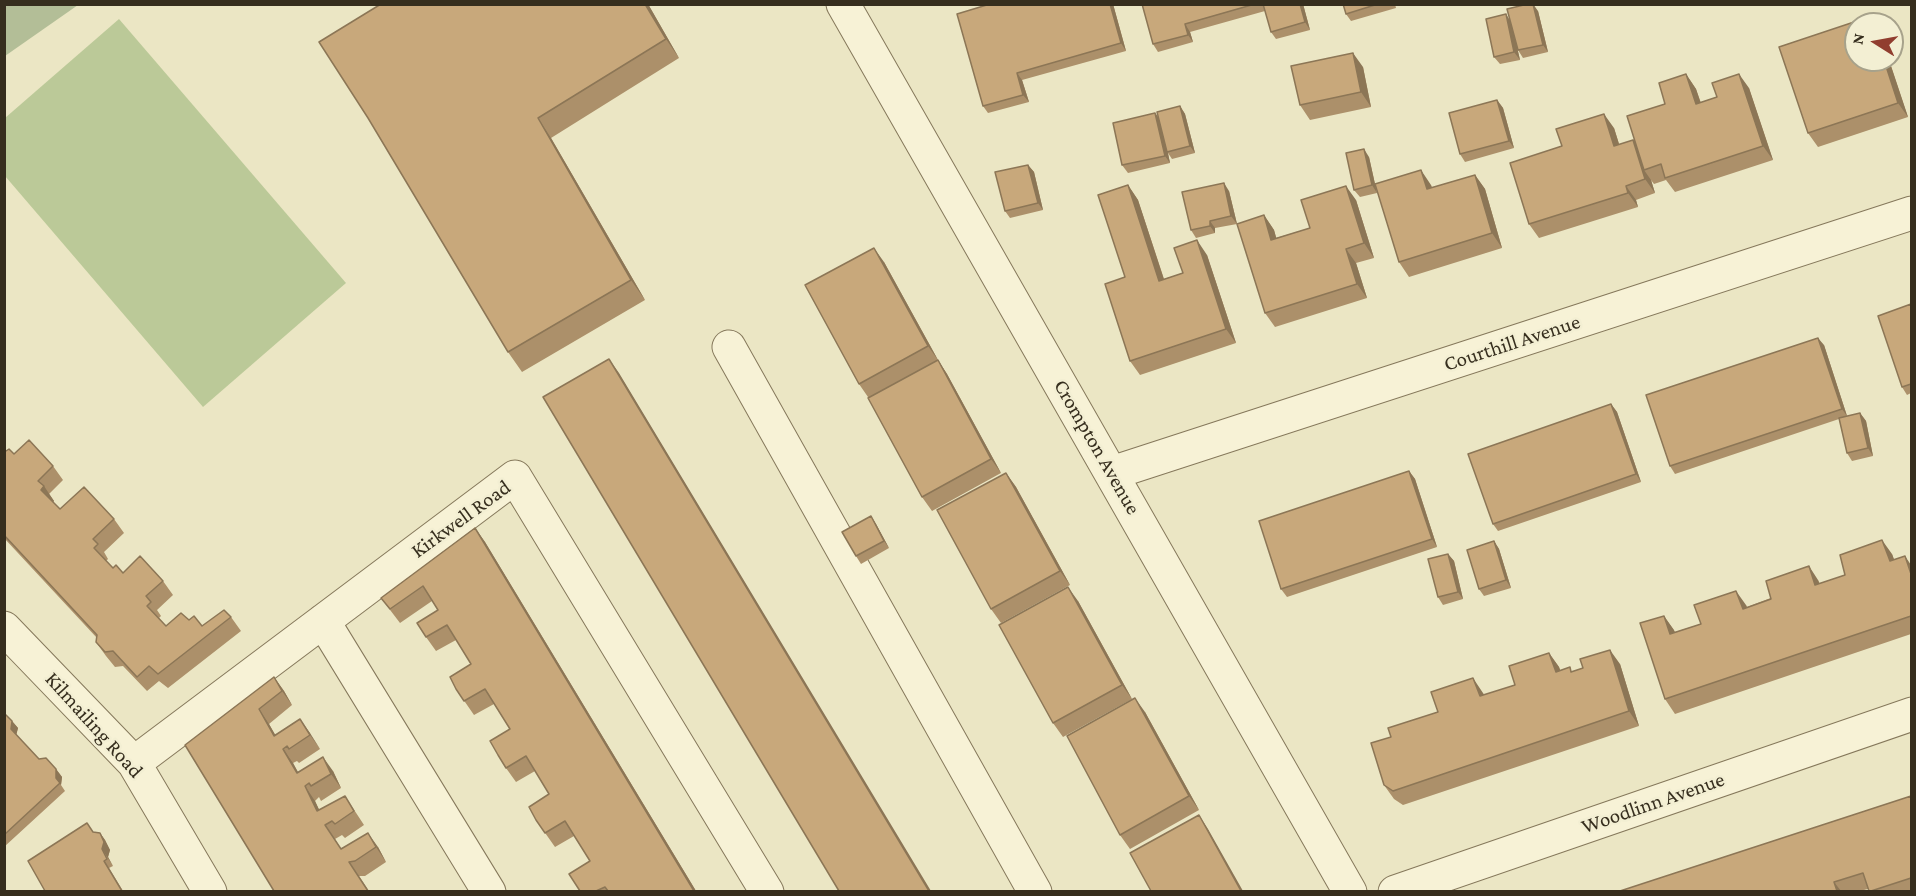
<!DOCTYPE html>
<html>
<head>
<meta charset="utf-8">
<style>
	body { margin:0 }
	#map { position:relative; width:1916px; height:896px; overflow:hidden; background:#ebe6c4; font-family:"Crimson Pro",serif }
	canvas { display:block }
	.frame { position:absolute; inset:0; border:6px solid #362e1e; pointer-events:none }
	.north { position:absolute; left:1844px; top:12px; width:60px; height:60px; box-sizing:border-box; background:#f3efd3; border:2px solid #a7a28b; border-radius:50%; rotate:281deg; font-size:16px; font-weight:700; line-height:24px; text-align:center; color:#362e1e }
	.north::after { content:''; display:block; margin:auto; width:21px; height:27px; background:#913e2f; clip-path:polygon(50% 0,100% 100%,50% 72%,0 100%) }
</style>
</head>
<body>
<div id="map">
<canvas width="1916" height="896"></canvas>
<div class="frame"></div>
<div class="north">N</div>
</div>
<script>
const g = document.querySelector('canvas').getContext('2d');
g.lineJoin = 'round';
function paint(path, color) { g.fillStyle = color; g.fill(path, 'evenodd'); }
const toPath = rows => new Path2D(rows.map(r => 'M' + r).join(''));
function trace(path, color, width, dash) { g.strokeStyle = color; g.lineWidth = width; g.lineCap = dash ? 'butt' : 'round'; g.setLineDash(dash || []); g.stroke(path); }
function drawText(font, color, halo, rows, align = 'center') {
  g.font = font + ' "Crimson Pro",serif'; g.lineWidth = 5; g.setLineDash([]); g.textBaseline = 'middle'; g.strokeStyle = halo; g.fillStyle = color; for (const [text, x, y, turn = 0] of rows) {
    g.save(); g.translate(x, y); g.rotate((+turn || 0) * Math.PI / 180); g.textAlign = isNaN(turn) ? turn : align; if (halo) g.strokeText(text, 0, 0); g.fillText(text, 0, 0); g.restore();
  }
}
const green = toPath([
	[119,19,346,283,203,407,5,176,5,118]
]);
const cemetery = toPath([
	[5,4,78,4,78,5,5,56]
]);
const minor = toPath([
	[843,4,1350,892],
	[729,347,1035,892],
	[1112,473,1912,213],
	[323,621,489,892],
	[4,628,134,763,210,892],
	[134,763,515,477,767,892],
	[1395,892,1912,714]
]);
const wall = toPath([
	[381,4,648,4,679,58,551,138,645,300,522,372,508,352],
	[1113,4,1126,51,1022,80,1029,102,988,113,983,106,957,14],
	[1142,4,1303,4,1310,30,1276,39,1271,32,1265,11,1190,32,1193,42,1158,52,1153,44],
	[1343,4,1395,4,1396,8,1351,21,1346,14],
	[1538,11,1548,52,1523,58,1518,50,1515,38,1520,60,1500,64,1494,57,1511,21],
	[1856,60,1889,60,1908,117,1818,147,1808,133],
	[1363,67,1371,107,1310,120,1300,105],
	[1686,74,1696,89,1701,103,1749,88,1773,160,1675,192,1666,180,1654,184,1651,180,1655,193,1636,200,1638,207,1539,238,1529,224,1562,146,1614,128,1619,144,1636,143],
	[1497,100,1503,108,1514,148,1465,162,1460,154],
	[1180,106,1185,114,1195,153,1172,159,1168,153,1170,163,1128,173,1122,165,1155,113,1159,118],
	[1369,157,1377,193,1360,197,1354,190],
	[1028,165,1034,172,1043,210,1010,218,1005,211],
	[1475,175,1485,189,1502,248,1409,277,1399,262,1431,185,1432,188],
	[1128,185,1138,200,1164,279,1183,273,1207,255,1236,343,1140,375,1130,361,1125,277],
	[1229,191,1237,224,1215,228,1215,233,1196,238,1191,230],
	[1356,200,1374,258,1356,263,1367,298,1275,327,1265,313,1264,215,1274,230,1276,238,1310,228],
	[884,262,938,360,947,374,1001,473,932,511,922,497,868,397,859,384],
	[1911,304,1911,393,1907,395,1902,387],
	[1824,345,1847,416,1860,413,1866,421,1873,456,1852,461,1847,453,1839,419,1675,474,1670,466],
	[1611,404,1617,412,1641,482,1498,531,1493,524],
	[4,450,6,451,53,466,63,480,49,494,54,501,53,502,60,509,114,519,124,533,104,552,108,559,106,561,113,568,123,573,163,581,173,595,157,610,161,616,159,618,166,626,189,620,202,626,231,617,241,631,168,688,159,681,147,691,123,666,115,667,106,656,96,642,97,638,4,538],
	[1409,471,1415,479,1437,547,1287,597,1281,589],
	[1006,473,1016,487,1070,585,1001,623,991,609],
	[871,516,876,524,889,548,861,564,856,556],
	[475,528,485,542,696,891,580,891,590,861,574,836,555,847,536,820,549,794,535,771,516,782,506,768,510,729,494,704,474,715,456,689,471,664,456,640,436,651,426,637,438,610,432,601,400,623,381,598],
	[1494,541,1499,549,1511,588,1484,596,1479,589],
	[1448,554,1454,561,1463,599,1443,605,1438,597],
	[1892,554,1894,560,1911,565,1911,634,1675,714,1665,699,1664,616,1675,632,1701,624,1746,605,1747,607,1818,580,1820,584,1845,575],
	[1078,601,1132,699,1063,737,1053,723],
	[1549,653,1559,667,1560,670,1573,671,1620,664,1639,726,1403,805,1394,799,1384,785,1391,737,1438,712,1483,693,1484,695,1515,685],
	[274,677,284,691,292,705,269,724,275,735,300,719,320,749,299,763,297,761,293,763,298,773,333,771,341,788,321,801,319,797,315,801,319,810,345,796,364,825,345,838,342,835,335,839,341,849,378,847,386,862,365,876,359,876,369,891,274,891,185,745],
	[1145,712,1199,810,1130,849,1120,835],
	[4,713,12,721,18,728,16,735,39,759,56,769,62,777,61,785,65,791,4,847],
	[1911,796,1911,891,1869,891,1868,889,1860,891,1620,891],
	[93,832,100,833,105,840,110,850,108,857,113,866,109,868,123,891,45,891]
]);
const shadedWall = toPath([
	[645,4,648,4,679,58,666,39],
	[1110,4,1113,4,1126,51,1121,43],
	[1300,4,1303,4,1310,30,1305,22],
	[1533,4,1538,11,1548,52,1543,45],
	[1506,14,1511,22,1520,60,1514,52],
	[1185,24,1190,32,1193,42,1188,35],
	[1353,53,1363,67,1371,107,1361,92],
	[1884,60,1889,60,1908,117,1898,103],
	[1017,73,1022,80,1029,102,1023,95],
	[1686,74,1696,89,1706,119,1696,104],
	[1739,74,1749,88,1773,160,1763,146],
	[1497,100,1503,108,1514,148,1509,141],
	[1180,106,1185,114,1195,153,1190,146],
	[1155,113,1161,121,1170,163,1165,156],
	[1604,114,1614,128,1624,160,1614,146],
	[538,118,551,138,645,300,631,280],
	[1633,140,1643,154,1644,170,1651,180,1655,193,1645,179],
	[1364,149,1369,157,1377,193,1372,185],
	[1028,165,1034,172,1043,210,1038,203],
	[1421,170,1431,185,1437,204,1427,189],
	[1475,175,1485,189,1502,248,1492,233],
	[1224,183,1229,191,1237,224,1231,216],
	[1128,185,1138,200,1169,295,1159,281],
	[1346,186,1356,200,1374,258,1364,243],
	[1626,186,1636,200,1638,207,1628,193],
	[1264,215,1274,230,1281,254,1271,240],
	[1210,221,1215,228,1215,233,1210,226],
	[1197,240,1207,255,1236,343,1226,329],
	[874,248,884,262,938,360,928,346],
	[1346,249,1356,263,1367,298,1357,284],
	[1818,338,1824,345,1847,416,1842,409],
	[609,359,619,373,931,891,929,891],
	[938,360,947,374,1001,473,991,459],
	[1611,404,1617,412,1641,482,1636,474],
	[1860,413,1866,421,1873,456,1868,448],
	[1409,471,1415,479,1437,547,1432,539],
	[1006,473,1016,487,1070,585,1060,571],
	[44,486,54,501,51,504,41,490],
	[871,516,876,524,889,548,884,541],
	[475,528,485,542,696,891,694,891],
	[1882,540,1892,554,1900,575,1890,561],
	[1494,541,1499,549,1511,588,1506,580],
	[1448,554,1454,561,1463,599,1458,592],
	[1905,556,1911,565,1911,574],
	[1809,566,1818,580,1825,599,1815,585],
	[1068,587,1078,601,1132,699,1122,685],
	[1736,591,1746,605,1753,623,1743,609],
	[1664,616,1674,630,1680,648,1670,634],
	[1610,650,1620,664,1639,726,1629,711],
	[1549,653,1559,667,1566,686,1556,672],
	[274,677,284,691,292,705,282,691],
	[1473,678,1483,693,1490,711,1480,696],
	[1135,698,1145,712,1199,810,1189,796],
	[259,709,269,724,284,750,274,736],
	[300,719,310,733,320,749,310,735],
	[12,721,18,728,16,736,11,729],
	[283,749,293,763,307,788,297,773],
	[323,757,333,771,341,788,331,774],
	[56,769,62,777,61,785,56,778],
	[305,786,315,801,327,826,317,811],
	[1199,815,1208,829,1243,891,1241,891],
	[100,833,105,840,110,850,108,857,113,866,102,849],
	[368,833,378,847,386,862,376,847],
	[1834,882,1841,891,1837,891]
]);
const building = toPath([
	[381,4,645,4,666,39,538,118,631,280,508,352,368,118,319,42,381,4],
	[990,4,1110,4,1121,43,1017,73,1023,95,983,106,957,14,990,4],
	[1142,4,1255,4,1185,24,1188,35,1153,44,1142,4],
	[1263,4,1300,4,1305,22,1271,32,1263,4],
	[1343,4,1378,4,1346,14,1343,4],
	[1528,4,1533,4,1543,45,1518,50,1507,9,1528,4],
	[1506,14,1514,52,1494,57,1486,19,1506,14],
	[1869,17,1871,24,1856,24,1856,60,1884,60,1898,103,1808,133,1779,47,1869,17],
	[1353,53,1361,92,1300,105,1291,66,1353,53],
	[1686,74,1696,104,1717,97,1712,83,1739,74,1763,146,1665,178,1661,164,1644,170,1627,116,1665,104,1659,83,1686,74],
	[1497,100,1509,141,1460,154,1449,113,1497,100],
	[1180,106,1190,146,1167,152,1157,112,1180,106],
	[1155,113,1165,156,1122,165,1113,123,1155,113],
	[1604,114,1614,146,1633,140,1645,179,1626,186,1628,193,1529,224,1510,163,1562,146,1556,129,1604,114],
	[1364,149,1372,185,1354,190,1346,153,1364,149],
	[1028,165,1038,203,1005,211,995,172,1028,165],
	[1421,170,1427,189,1475,175,1492,233,1399,262,1375,184,1421,170],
	[1224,183,1231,216,1210,221,1210,226,1191,230,1182,192,1224,183],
	[1128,185,1159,281,1183,273,1174,248,1197,240,1226,329,1130,361,1105,284,1125,277,1098,195,1128,185],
	[1346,186,1364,243,1346,249,1357,284,1265,313,1237,224,1264,215,1271,240,1310,228,1301,200,1346,186],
	[874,248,928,346,859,384,805,285,874,248],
	[1911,304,1911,384,1902,387,1878,316,1911,304],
	[1818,338,1842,409,1670,466,1646,395,1818,338],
	[609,359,929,891,839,891,543,397,609,359],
	[938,360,991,459,922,497,868,398,938,360],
	[1611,404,1636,474,1493,524,1468,454,1611,404],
	[1860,413,1868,448,1847,453,1839,418,1860,413],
	[29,440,53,466,38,481,44,486,41,490,60,509,84,487,114,519,93,539,98,544,94,548,113,568,116,565,123,573,140,556,163,581,146,596,151,602,147,606,166,626,181,613,189,620,194,616,202,626,224,610,231,617,158,674,149,666,137,677,113,651,105,652,96,642,97,635,4,535,4,450,6,451,9,449,14,454,29,440],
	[1409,471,1432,539,1281,589,1259,521,1409,471],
	[1006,473,1060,571,991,609,937,510,1006,473],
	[871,516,884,541,856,556,842,532,871,516],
	[475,528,694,891,608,891,605,887,596,891,580,891,569,874,590,861,565,821,545,833,536,820,529,807,549,794,526,756,506,768,498,755,490,741,510,729,485,689,464,701,456,689,450,677,471,664,447,625,426,637,417,623,438,610,423,586,390,609,381,598,475,528],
	[1882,540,1890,561,1905,556,1911,574,1911,616,1665,699,1640,623,1664,616,1670,634,1701,624,1694,605,1736,591,1743,609,1771,599,1766,581,1809,566,1815,585,1845,575,1840,555,1882,540],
	[1494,541,1506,580,1479,589,1467,550,1494,541],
	[1448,554,1458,592,1438,597,1428,559,1448,554],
	[1068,587,1122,685,1053,723,999,625,1068,587],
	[1610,650,1629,711,1393,791,1384,785,1371,743,1391,737,1388,728,1438,712,1431,692,1473,678,1480,696,1515,685,1509,666,1549,653,1556,672,1570,667,1571,672,1583,668,1580,659,1610,650],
	[274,677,282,691,259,709,274,736,300,719,310,735,289,749,287,746,283,749,297,773,323,757,331,774,311,786,309,783,305,786,317,811,345,796,354,811,335,824,332,821,325,825,341,849,368,833,376,847,355,861,349,862,368,891,274,891,185,745,274,677],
	[1135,698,1189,796,1120,835,1067,736,1135,698],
	[4,713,12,721,11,729,39,759,46,758,56,769,56,778,60,783,4,835,4,713],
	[1911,796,1911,878,1871,891,1869,891,1863,873,1834,882,1837,891,1620,891,1911,796],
	[1199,815,1241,891,1151,891,1130,853,1199,815],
	[87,823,93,832,100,833,104,842,102,849,107,859,104,861,122,891,45,891,28,861,87,823]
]);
const streetNames = [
	["Courthill Avenue",1512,343,-18],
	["Crompton Avenue",1097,447,60],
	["Kirkwell Road",461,519,-36],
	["Kilmailing Road",94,725,48],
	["Woodlinn Avenue",1653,803,-19]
];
paint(green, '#bbc998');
paint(cemetery, '#b3be97');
trace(minor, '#85785b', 35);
trace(minor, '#f7f2d6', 33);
paint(wall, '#ac906a');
paint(shadedWall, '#8c7656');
paint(building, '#c8a87b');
trace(building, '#8c7656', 1.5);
drawText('21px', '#362e1e', '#f3efd3', streetNames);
</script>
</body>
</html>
